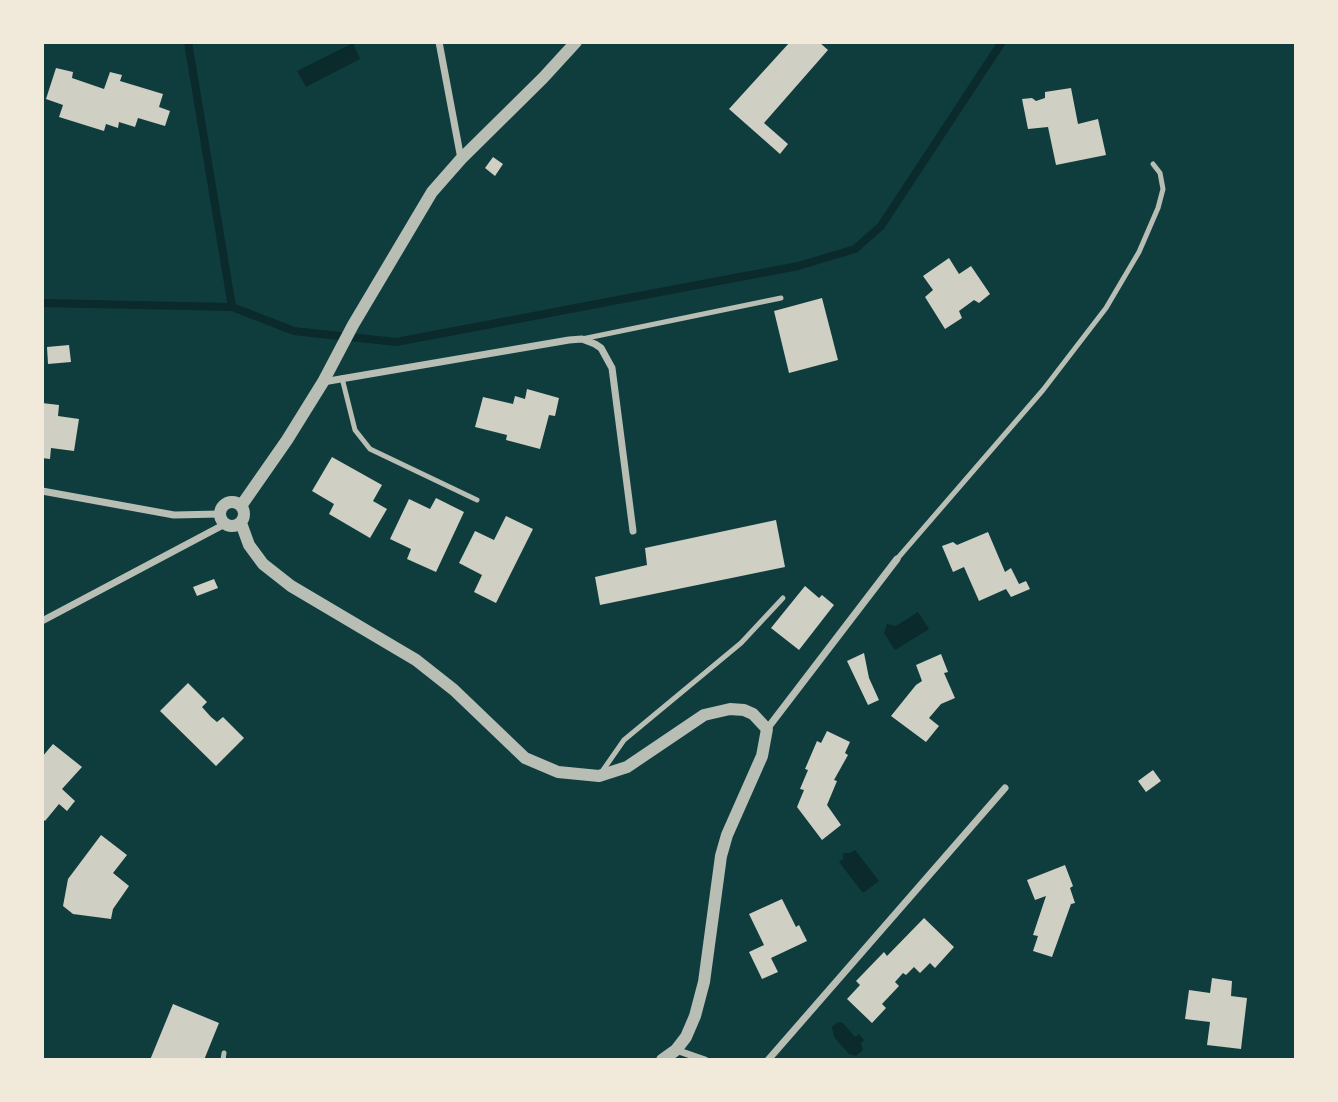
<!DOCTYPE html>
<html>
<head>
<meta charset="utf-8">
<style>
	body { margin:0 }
	#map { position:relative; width:1338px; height:1102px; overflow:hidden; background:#0f3d3e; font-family:Raleway,sans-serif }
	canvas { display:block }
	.frame { position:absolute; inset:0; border:44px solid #f1e9da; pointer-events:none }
</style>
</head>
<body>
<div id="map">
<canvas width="1338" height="1102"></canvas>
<div class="frame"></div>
</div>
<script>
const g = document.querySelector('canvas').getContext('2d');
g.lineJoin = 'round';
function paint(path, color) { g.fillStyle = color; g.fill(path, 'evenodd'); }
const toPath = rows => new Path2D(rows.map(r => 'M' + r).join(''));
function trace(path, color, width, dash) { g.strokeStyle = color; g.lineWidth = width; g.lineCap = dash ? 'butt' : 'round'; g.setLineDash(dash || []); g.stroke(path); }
const water = toPath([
	[353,43,360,59,306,87,297,71],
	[918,612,929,629,895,650,884,633,887,624,896,626],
	[855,850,879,881,863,893,839,862,843,859,843,853,850,853],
	[838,1022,843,1023,855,1037,859,1034,864,1040,861,1043,863,1050,856,1056,849,1054,834,1037,832,1027]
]);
const stream = toPath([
	[188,42,232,307],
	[42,303,232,307,294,331,396,342,798,266,855,249,881,226,1002,42]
]);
const building = toPath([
	[790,42,819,42,828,50,764,123,788,144,780,154,729,109],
	[56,68,73,72,72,78,104,89,110,72,122,75,120,81,163,94,159,107,170,111,165,126,138,118,135,127,119,122,118,128,106,124,104,131,59,117,63,105,46,99],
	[1071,88,1078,124,1098,119,1106,155,1056,165,1048,127,1028,129,1022,99,1032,98,1036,101,1045,98,1045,92],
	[493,157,503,164,495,176,485,168],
	[949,258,959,274,971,266,990,294,979,303,974,300,959,311,962,318,945,329,925,297,933,290,923,276],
	[822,298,838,360,789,373,774,311],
	[69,345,71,362,48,364,47,347],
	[527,389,559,398,555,416,549,415,540,449,506,440,507,435,475,427,483,397,513,404,515,396,525,399],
	[42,403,59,405,58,416,79,419,74,451,51,448,50,459,42,458],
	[332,457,382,485,373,501,387,509,370,538,329,514,334,504,312,491],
	[436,498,464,512,436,572,407,559,411,549,390,539,409,499,430,509],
	[506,516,533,529,496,603,474,592,482,575,459,563,475,531,494,540],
	[776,520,785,567,600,605,595,577,647,565,645,548],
	[988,532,1005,572,1011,568,1019,584,1026,581,1030,589,1011,597,1006,589,979,601,964,567,953,572,942,546,953,542,957,545],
	[214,579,218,588,197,596,193,587],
	[805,586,819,598,822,595,834,605,799,650,771,628],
	[864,653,869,678,879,700,868,705,847,661],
	[941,654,948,672,944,673,955,698,941,704,929,718,939,726,926,742,891,716,916,685,922,681,916,665],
	[188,683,207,702,202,707,211,717,217,722,223,717,244,738,216,766,160,711],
	[827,731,850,742,845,753,848,755,834,780,837,781,827,805,841,825,822,840,797,807,804,790,800,789,808,770,805,769,817,741,821,743],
	[53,744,82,767,62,789,75,801,67,811,59,804,45,821,42,818,42,757],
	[1153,770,1161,781,1146,792,1138,781],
	[101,835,127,855,113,873,129,886,113,909,111,919,73,914,63,906,68,879],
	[1065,865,1073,886,1070,888,1075,903,1071,904,1052,957,1033,951,1038,936,1033,935,1046,896,1035,900,1027,880],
	[782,899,796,927,799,925,807,941,771,958,778,972,762,979,749,952,764,945,749,914],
	[924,918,954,947,935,968,930,963,920,973,914,967,906,975,903,973,895,982,899,986,882,1004,886,1008,872,1023,847,999,860,985,856,981,884,952,887,956],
	[1212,978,1232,981,1231,996,1247,998,1241,1049,1207,1045,1210,1022,1185,1019,1189,990,1210,993],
	[173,1004,219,1023,204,1060,150,1060]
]);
const service = toPath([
	[582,339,781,298],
	[342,378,355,430,370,449,477,500],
	[897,559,1043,390,1106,308,1139,252,1158,208,1163,189,1160,173,1153,164],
	[601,773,624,740,741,643,783,598],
	[223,1060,224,1053]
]);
const minor = toPath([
	[439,42,461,159],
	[323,382,569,340,582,339,595,344,601,348,612,368,633,531],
	[42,491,174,515,220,514],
	[42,621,225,524],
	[767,729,897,559],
	[676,1050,705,1060],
	[768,1060,1005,788]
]);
const tertiary = toPath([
	'220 514a12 12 0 1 1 24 0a12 12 0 1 1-24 0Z',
	[241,506,287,440,323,382,353,325,432,192,461,159,543,78,576,42],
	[241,523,249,545,263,564,291,586,416,660,454,690,525,758,558,772,599,776,627,767,704,715,730,709,744,710,753,714,767,729,762,756,727,835,721,856,704,982,695,1016,686,1037,676,1050,662,1060]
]);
paint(water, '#0a2a2b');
trace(stream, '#0a2a2b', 8);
paint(building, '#cfcfc3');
trace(service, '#b8beb3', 5);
trace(minor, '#b8beb3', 7);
trace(tertiary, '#b8beb3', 12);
</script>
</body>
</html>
